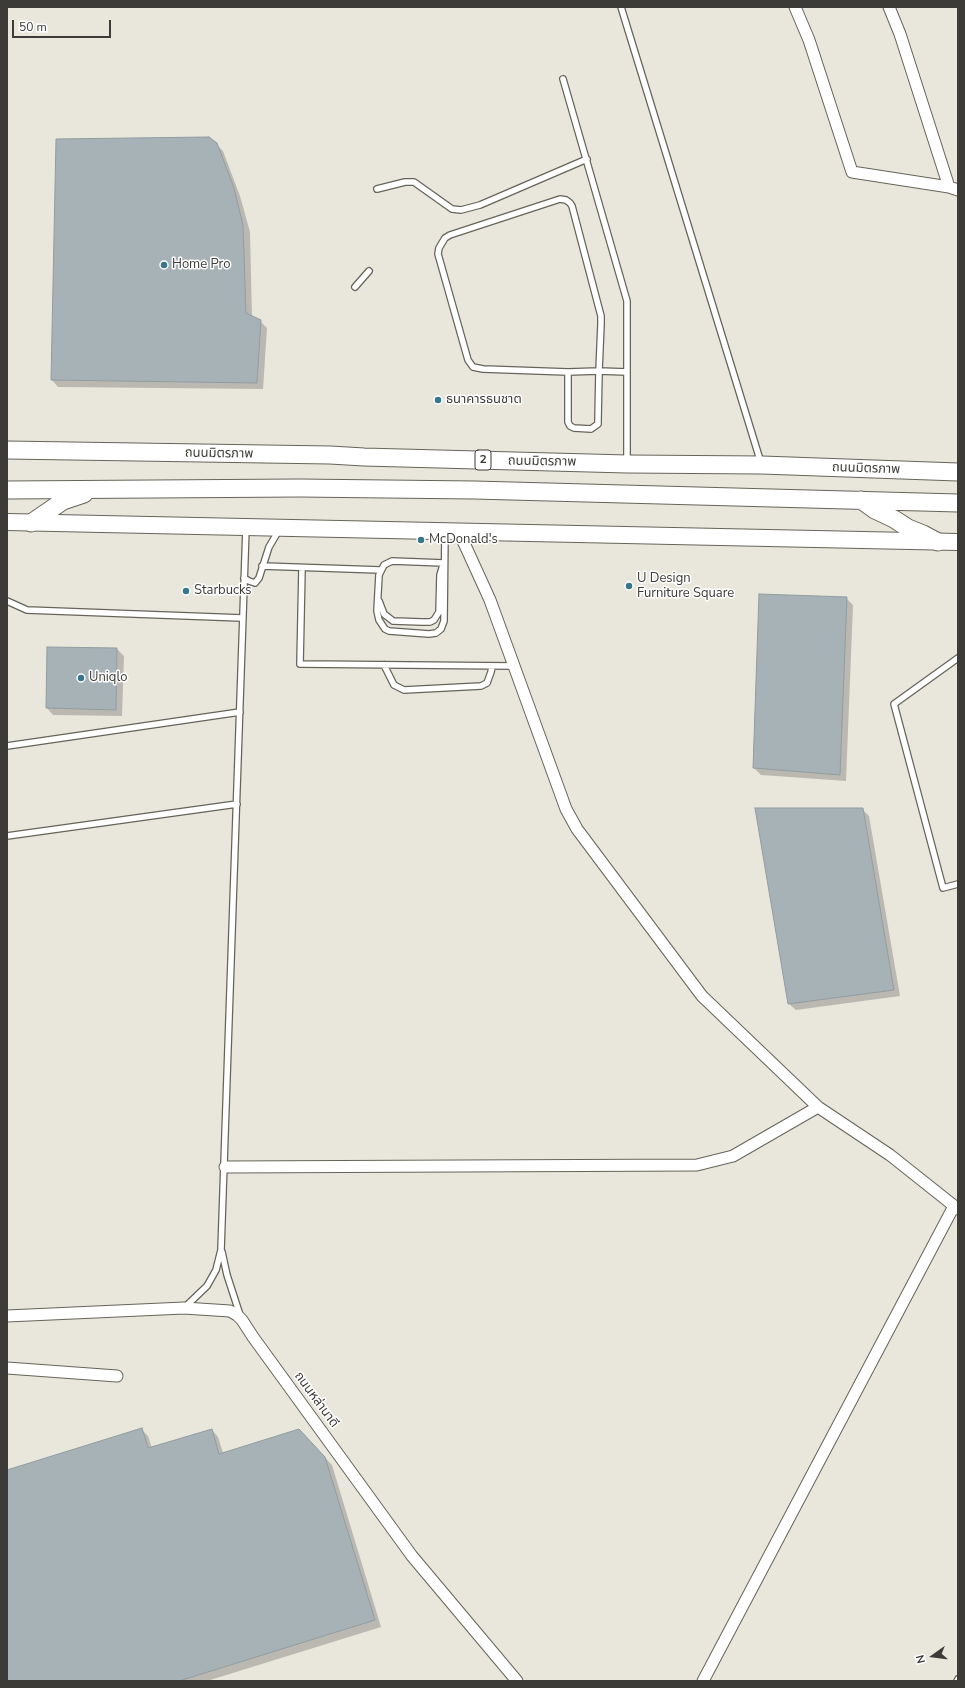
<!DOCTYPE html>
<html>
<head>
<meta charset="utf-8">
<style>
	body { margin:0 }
	#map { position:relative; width:965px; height:1688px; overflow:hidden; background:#e9e7dc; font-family:"Nunito Sans",sans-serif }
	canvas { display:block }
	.frame { position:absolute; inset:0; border:8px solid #3c3b37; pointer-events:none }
	.north { position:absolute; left:913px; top:1636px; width:40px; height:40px; -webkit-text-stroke:3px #fff; paint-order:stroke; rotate:256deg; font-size:11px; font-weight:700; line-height:16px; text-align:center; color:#3c3b37 }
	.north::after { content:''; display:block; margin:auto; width:14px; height:18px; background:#3c3b37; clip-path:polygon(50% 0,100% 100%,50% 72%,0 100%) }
	.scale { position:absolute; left:12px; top:20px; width:99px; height:18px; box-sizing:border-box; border:2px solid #3c3b37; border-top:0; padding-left:5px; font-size:12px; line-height:14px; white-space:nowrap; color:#3c3b37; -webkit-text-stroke:3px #fff; paint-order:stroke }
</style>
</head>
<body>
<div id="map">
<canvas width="965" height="1688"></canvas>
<div class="frame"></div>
<div class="north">N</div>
<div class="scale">50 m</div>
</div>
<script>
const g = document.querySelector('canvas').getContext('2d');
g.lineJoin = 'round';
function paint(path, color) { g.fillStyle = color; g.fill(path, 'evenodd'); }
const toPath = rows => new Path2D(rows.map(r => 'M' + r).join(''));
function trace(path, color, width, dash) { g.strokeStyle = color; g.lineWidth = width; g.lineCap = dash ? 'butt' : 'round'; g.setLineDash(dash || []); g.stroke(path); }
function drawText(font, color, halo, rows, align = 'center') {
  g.font = font + ' "Nunito Sans","Noto Sans Thai",sans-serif'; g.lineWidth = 3; g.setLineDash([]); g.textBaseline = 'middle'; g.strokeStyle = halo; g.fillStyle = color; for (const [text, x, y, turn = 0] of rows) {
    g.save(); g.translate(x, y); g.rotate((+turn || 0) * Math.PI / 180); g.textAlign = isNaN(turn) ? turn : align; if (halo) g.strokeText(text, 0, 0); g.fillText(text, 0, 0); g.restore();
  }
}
const shadow = toPath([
	[216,144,223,151,240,196,250,232,252,317,260,321,267,328,263,389,58,387,52,380],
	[846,598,853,605,846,781,761,775,754,768],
	[117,649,124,656,122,716,53,715,47,708],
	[862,809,869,816,900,996,796,1010,789,1004],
	[142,1430,148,1436,152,1448,212,1430,218,1437,223,1453,306,1437,332,1465,381,1627,207,1681,8,1681,7,1471]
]);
const building = toPath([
	[209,137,217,143,234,188,243,225,246,313,261,320,257,383,51,380,56,139,209,137],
	[759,594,847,597,840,775,753,768,759,594],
	[47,647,117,648,116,710,46,708,47,647],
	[755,808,863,808,894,990,788,1004,755,808],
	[142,1428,148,1448,212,1429,219,1454,299,1429,325,1457,375,1620,179,1681,7,1681,7,1470,142,1428]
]);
const service = toPath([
	[621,7,761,463],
	[563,79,627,301,627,462],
	[377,189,405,182,414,182,452,209,461,210,480,205,587,159],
	[355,287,369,271],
	[568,372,568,422,570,426,574,428,591,429,598,424,598,420,599,371,601,324,601,316,572,206,570,203,566,200,560,199,450,235,445,238,439,248,438,254,468,360,473,367,483,369,568,372,599,371,627,372],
	[444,563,392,561,384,565,379,575,377,611,379,620,385,629,389,631,429,634,436,633,441,629,444,621,445,532],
	[262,566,380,570],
	[302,568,300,664,514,666],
	[244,578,249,581,255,583,259,578,269,547,279,530],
	[7,601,27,610,242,618],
	[379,601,384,614,393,621,422,622,430,622,434,620,439,612,440,575,443,565],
	[958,658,894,704,943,888,958,884],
	[384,665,394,685,404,690,481,686,487,683,491,672,492,667],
	[7,746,240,712],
	[7,836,237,804],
	[222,1252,227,1275,240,1315],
	[184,1308,207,1286,216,1270,221,1250,246,528],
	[957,1681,958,1679]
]);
const minor = toPath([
	[795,7,809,40,852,172,949,187,958,190],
	[889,7,900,34,949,187],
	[459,532,490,600,566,809,577,829,702,996,818,1107,890,1155,958,1209],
	[225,1167,697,1165,733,1156,818,1107],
	[7,1316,184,1308,230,1311,237,1315,242,1320,253,1337,412,1556,517,1681],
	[7,1368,117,1376],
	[703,1681,954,1206]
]);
const secondary = toPath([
	[7,522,958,542]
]);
const primary = toPath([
	[7,450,330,455,364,457,627,464,762,465,958,472],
	[7,490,299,488,474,490,958,503],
	[861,500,875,510,894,519,908,528,923,534,938,542],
	[31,523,63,501,84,494]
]);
const markers = [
	[164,265,4,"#38778b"],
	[438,400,4,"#38778b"],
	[421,540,4,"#38778b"],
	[629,586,4,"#38778b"],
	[186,591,4,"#38778b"],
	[81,678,4,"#38778b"]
];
const shields = [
	[483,460,16]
];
const shieldNames = [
	["2",483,460]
];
const poiNames = [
	["Home Pro",172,265],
	["ธนาคารธนชาต",446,400],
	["McDonald's",429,540],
	["U Design",637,579],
	["Furniture Square",637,594],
	["Starbucks",194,591],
	["Uniqlo",89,678]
];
const streetNames = [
	["ถนนมิตรภาพ",219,454,1],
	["ถนนมิตรภาพ",542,462,1],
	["ถนนมิตรภาพ",866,469,2],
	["ถนนหล่านาดี",316,1400,54]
];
paint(shadow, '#0003');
paint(building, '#a7b2b7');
trace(building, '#909ca0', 1);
trace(service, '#66645a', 8);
trace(minor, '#66645a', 13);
trace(secondary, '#66645a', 18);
trace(primary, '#66645a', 19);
trace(service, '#fff', 5.5);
trace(minor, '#fff', 11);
trace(secondary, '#fff', 16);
trace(primary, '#fff', 17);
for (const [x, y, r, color] of markers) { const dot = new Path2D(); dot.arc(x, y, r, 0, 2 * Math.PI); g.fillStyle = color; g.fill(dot); trace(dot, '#fff', 1.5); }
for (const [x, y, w] of shields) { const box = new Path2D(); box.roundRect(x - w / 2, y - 10, w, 20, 3); g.fillStyle = '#fff'; g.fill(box); trace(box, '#3c3b37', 1); }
drawText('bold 12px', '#3c3b37', null, shieldNames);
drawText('13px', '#3c3b37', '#fff', poiNames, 'left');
drawText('13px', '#3c3b37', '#fff', streetNames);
</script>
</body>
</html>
